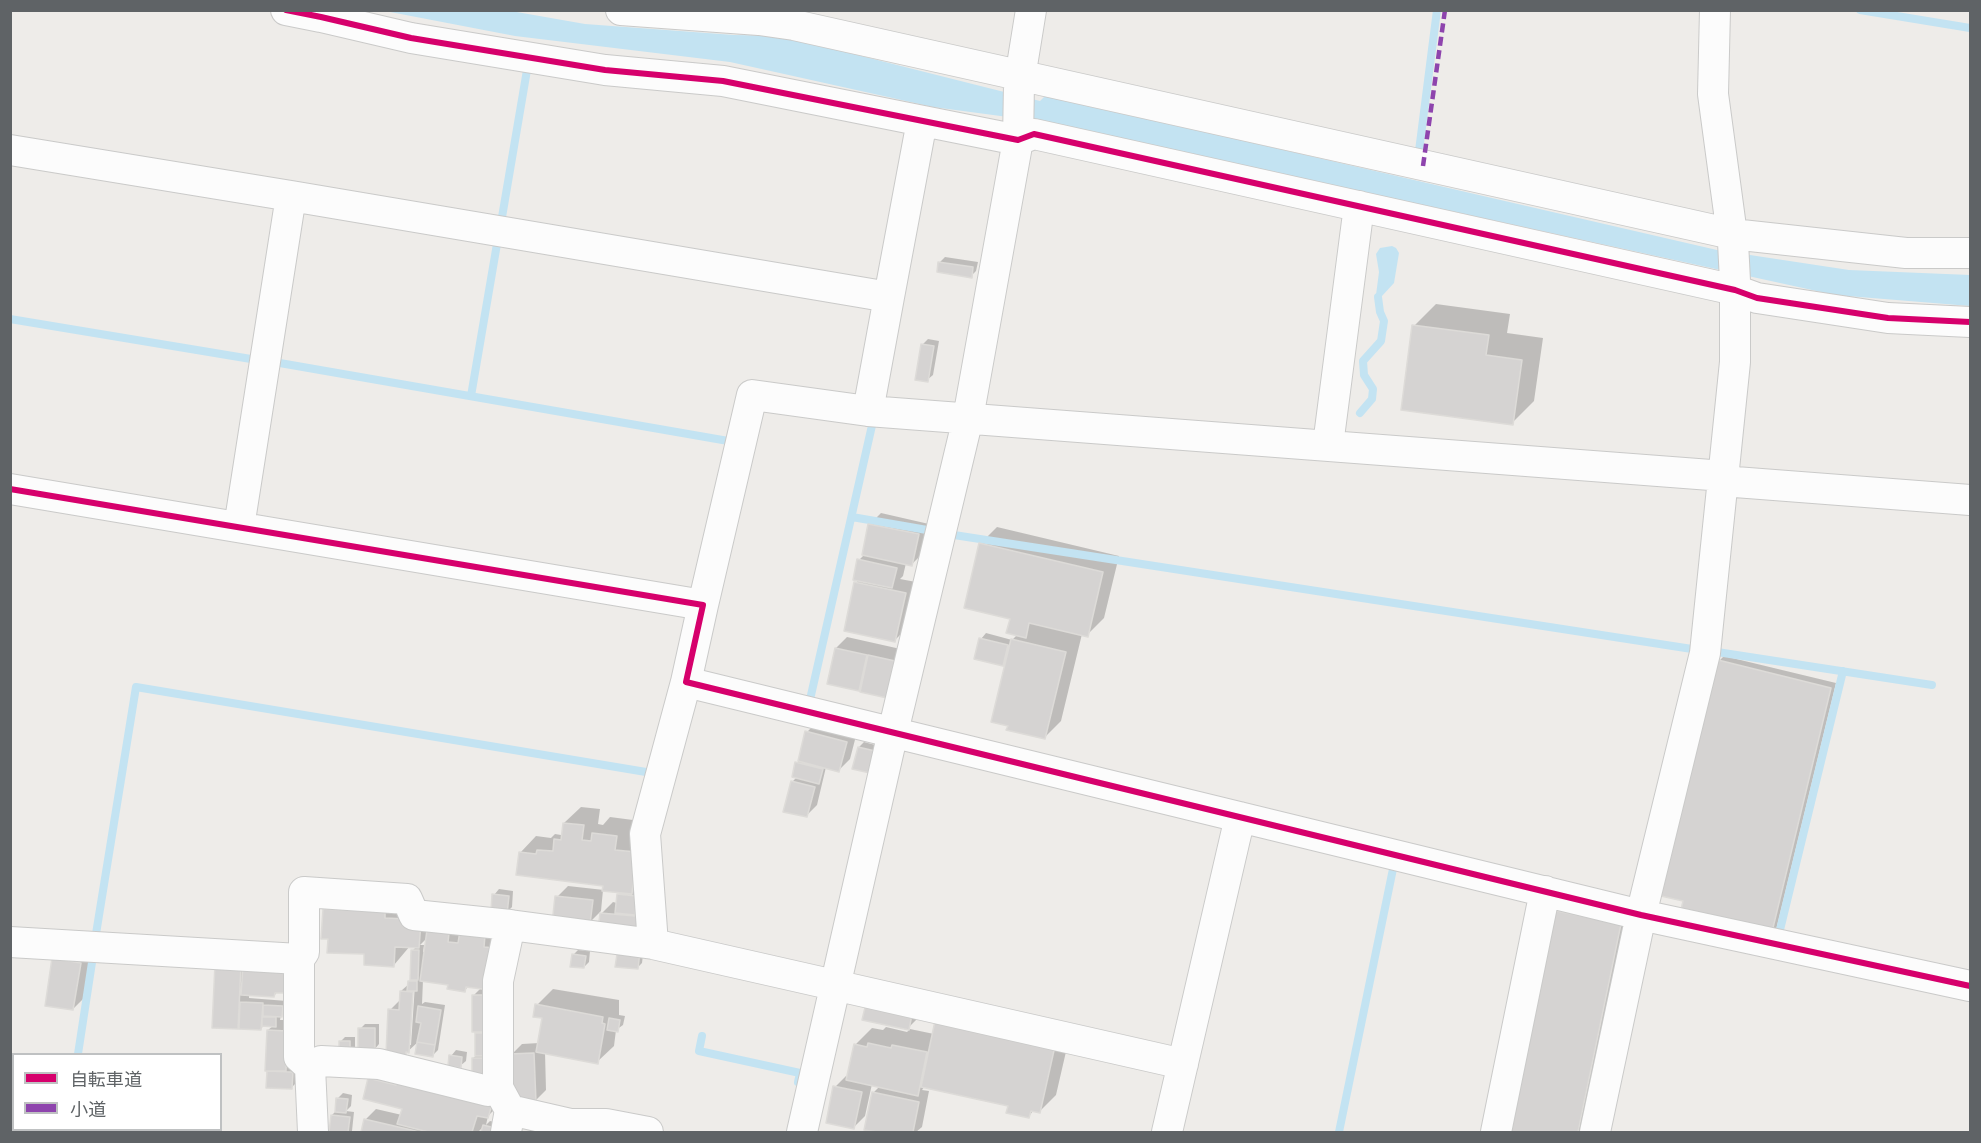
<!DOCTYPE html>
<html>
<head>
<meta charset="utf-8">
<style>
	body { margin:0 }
	#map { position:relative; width:1981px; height:1143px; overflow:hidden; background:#eeece9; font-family:"Alegreya Sans","Noto Sans JP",sans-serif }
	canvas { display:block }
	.frame { position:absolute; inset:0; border:12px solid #5f6366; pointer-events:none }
	.legend { position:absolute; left:12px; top:1053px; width:210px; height:78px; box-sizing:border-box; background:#fff; border:2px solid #bfc1c2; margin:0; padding:8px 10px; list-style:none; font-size:18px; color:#5f6366 }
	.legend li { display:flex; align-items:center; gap:12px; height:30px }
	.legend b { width:30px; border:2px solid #bfc1c2 }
</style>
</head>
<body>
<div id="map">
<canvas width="1981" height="1143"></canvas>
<div class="frame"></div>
<ul class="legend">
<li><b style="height:8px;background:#d6006c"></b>自転車道</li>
<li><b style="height:8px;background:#8e44ad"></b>小道</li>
</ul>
</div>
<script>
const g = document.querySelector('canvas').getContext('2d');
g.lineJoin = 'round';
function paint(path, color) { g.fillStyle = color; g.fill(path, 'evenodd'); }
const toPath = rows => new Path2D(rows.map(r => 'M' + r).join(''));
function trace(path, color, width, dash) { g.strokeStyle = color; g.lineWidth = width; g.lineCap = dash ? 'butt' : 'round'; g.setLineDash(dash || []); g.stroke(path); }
const water = toPath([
	[385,11,511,11,585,24,734,35,782,36,1040,101,1046,95,1717,250,1849,270,1970,275,1970,306,1835,295,1038,121,933,107,730,62,515,36],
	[1392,246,1396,248,1399,253,1394,283,1382,296,1378,297,1376,295,1379,272,1376,254,1380,248]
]);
const shadow = toPath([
	[945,257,978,262,976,271,971,276,940,262],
	[1436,304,1510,314,1507,333,1543,338,1534,401,1512,423,1414,326],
	[928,339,939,341,933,375,927,380,917,378,923,344],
	[881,513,929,524,923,553,912,564,906,563,903,576,900,579,916,582,906,629,895,640,856,583,859,579,859,560,865,554,870,524],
	[997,527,1119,556,1104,618,1087,635,1082,634,1061,721,1044,738,1008,659,1003,664,981,639,986,633,1012,640,1018,634,980,544],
	[847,637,905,650,886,696,829,683,836,648],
	[1724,656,1836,683,1776,930,1771,935,1719,661],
	[818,721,857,732,850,759,839,770,826,767,817,805,806,816,785,810,793,781,797,777,797,763,799,760,807,732],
	[864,742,879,746,874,767,859,747],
	[581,807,600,809,598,824,603,825,610,817,633,820,631,834,648,876,634,890,641,891,655,924,602,913,613,902,617,903,618,895,621,892,603,890,601,911,590,922,557,897,568,886,604,890,605,885,520,853,536,836,551,838,555,834,561,835,563,832,564,823],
	[499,889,513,891,512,907,507,912,494,895],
	[341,893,501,919,496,1068,473,1058,477,1055,477,1034,480,1031,473,996,481,988,469,986,465,990,449,984,423,980,422,1004,425,1002,445,1005,438,1050,433,1055,419,1041,405,1054,390,1010,401,999,401,991,410,983,413,950,416,947,410,946,394,965,329,938,325,910],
	[427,938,426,953,423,952,424,945,420,945],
	[412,984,415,984,411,1045,408,1045],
	[1559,906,1626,920,1581,1132,1507,1132,1554,911],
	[644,946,642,963,637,968,617,966],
	[578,950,590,951,589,962,584,967,573,955],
	[91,952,84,998,73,1009,53,959],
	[227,954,278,991,274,996,249,994,249,998,287,1001,287,1010,281,1015,280,1020,298,1020,296,1059,288,1067,297,1068,296,1083,291,1088,268,1072,271,1069,268,1030,273,1026,264,1025,261,1029,241,1025,238,1028],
	[553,989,619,1000,619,1015,625,1016,623,1025,616,1030,614,1046,597,1062,545,1052,546,1090,535,1101,511,1055,522,1044,539,1043,544,1017,537,1005],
	[868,1000,919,1017,908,1028],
	[365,1024,379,1024,379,1044,374,1050,360,1029],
	[886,1027,907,1032,910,1029,934,1034,1071,1030,1056,1095,1040,1111,1034,1110,1029,1116,1010,1105,925,1086,922,1090,929,1091,922,1127,916,1132,885,1132,866,1128,873,1093,880,1086,872,1084,865,1116,854,1127,835,1087,846,1076,848,1076,855,1045,872,1028,883,1030],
	[345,1037,355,1037,355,1047,350,1053,340,1042],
	[456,1050,467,1052,466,1061,460,1066,451,1056],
	[10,1062,14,1062,14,1105,10,1104],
	[386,1062,504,1100,488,1116,486,1125,490,1121,503,1124,501,1132,483,1132,484,1126,478,1132,428,1131,427,1132,362,1132,365,1120,376,1109,402,1115,404,1108,370,1079],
	[343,1093,352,1095,351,1106,346,1111,354,1112,352,1131,350,1132,330,1132,332,1115,336,1111,338,1098]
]);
const stream = toPath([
	[1860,10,1970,28],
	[1419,151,1437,10],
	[501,223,527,70],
	[10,319,257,360],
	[274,362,734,442],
	[471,396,498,238],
	[1360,413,1372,399,1373,389,1364,375,1363,361,1381,341,1384,321,1380,312,1378,297],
	[852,517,927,530],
	[954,535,1692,649],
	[1717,652,1932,685],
	[809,704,873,421],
	[1778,938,1843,671],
	[95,940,136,687,652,773,652,771],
	[702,1036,699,1051,800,1073,798,1082],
	[78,1054,93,956],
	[1339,1132,1394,864]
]);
const building = toPath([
	[938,262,973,267,972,278,937,272,938,262],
	[1412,325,1489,335,1486,355,1522,360,1513,425,1401,410,1412,325],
	[921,344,934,346,928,382,915,380,921,344],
	[868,524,919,534,912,566,862,555,868,524],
	[979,543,1103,572,1088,637,1029,623,1026,638,1006,633,1010,619,964,608,979,543],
	[857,559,897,568,892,588,853,580,857,559],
	[854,582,906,593,895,642,844,631,854,582],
	[979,638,1008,645,1003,666,974,659,979,638],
	[1011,639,1066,652,1045,739,1006,730,1008,726,991,722,1011,639],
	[835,648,867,655,859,691,827,684,835,648],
	[868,655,895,661,887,698,860,692,868,655],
	[1718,660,1831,688,1771,936,1680,914,1683,901,1661,896,1718,660],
	[805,731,847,742,839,772,798,761,805,731],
	[858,747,875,751,870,773,852,769,858,747],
	[795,762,823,769,819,784,792,777,795,762],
	[791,781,815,787,807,817,783,812,791,781],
	[563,823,584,825,582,840,591,841,592,833,617,836,615,850,636,852,632,894,602,891,603,886,516,875,519,852,536,854,537,850,553,851,554,839,561,840,563,823],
	[492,894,509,896,507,914,491,912,492,894],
	[617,894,636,896,635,915,615,913,617,894],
	[555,896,593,900,590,924,552,924,555,896],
	[323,909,385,912,385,918,406,919,421,922,419,948,395,947,394,967,364,965,364,954,327,953,328,939,321,939,323,909],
	[1552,910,1621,924,1578,1132,1506,1132,1552,910],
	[600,913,647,917,644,936,598,931,600,913],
	[427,930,449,933,448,942,458,943,460,931,485,935,484,947,495,948,490,990,466,987,465,992,447,989,448,985,420,981,427,930],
	[618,948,640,951,638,969,615,967,618,948],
	[411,950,419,950,418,980,410,980,411,950],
	[572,954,586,956,584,968,570,967,572,954],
	[52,958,81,963,73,1010,45,1006,52,958],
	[215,964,241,965,238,1029,212,1028,215,964],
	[243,965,289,967,288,993,275,993,274,997,241,995,243,965],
	[408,981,417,981,417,991,407,991,408,981],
	[400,991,413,992,409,1053,406,1052,406,1056,386,1054,388,1009,399,1010,400,991],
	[472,995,493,995,493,1032,472,1032,472,995],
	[867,999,913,1009,909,1030,862,1020,867,999],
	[240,1002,263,1003,261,1030,239,1029,240,1002],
	[535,1004,603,1017,602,1023,605,1024,598,1064,536,1052,542,1018,533,1017,535,1004],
	[263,1005,283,1006,282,1017,263,1016,263,1005],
	[418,1006,441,1010,435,1045,417,1042,421,1023,416,1022,418,1006],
	[262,1017,276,1017,276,1027,262,1026,262,1017],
	[609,1018,620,1020,618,1032,607,1030,609,1018],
	[935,1021,1055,1046,1040,1113,1031,1111,1029,1118,1006,1113,1008,1106,921,1087,935,1021],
	[358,1028,375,1028,375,1051,358,1051,358,1028],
	[267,1030,287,1031,286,1071,265,1071,267,1030],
	[475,1033,492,1033,492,1056,475,1056,475,1033],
	[339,1041,350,1041,350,1054,339,1054,339,1041],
	[417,1042,435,1045,433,1057,415,1054,417,1042],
	[868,1043,891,1048,892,1045,927,1052,918,1096,846,1080,854,1044,867,1047,868,1043],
	[534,1053,536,1103,511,1104,509,1054,534,1053],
	[449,1055,462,1057,461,1068,448,1066,449,1055],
	[472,1058,492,1058,492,1075,472,1075,472,1058],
	[267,1071,293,1072,292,1089,266,1088,267,1071],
	[10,1074,14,1074,14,1106,10,1106,10,1074],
	[368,1078,396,1085,396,1082,493,1101,488,1118,477,1116,472,1132,428,1132,397,1124,402,1109,363,1099,368,1078],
	[833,1086,862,1092,854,1129,826,1123,833,1086],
	[872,1092,919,1102,913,1132,877,1132,864,1130,872,1092],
	[336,1098,348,1099,346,1113,335,1112,336,1098],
	[331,1115,350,1117,348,1132,329,1132,331,1115],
	[364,1119,420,1132,361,1132,364,1119],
	[483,1125,499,1129,498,1132,481,1132,483,1125]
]);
const street = toPath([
	[286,10,321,17,411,38,605,70,723,81,1018,140,1034,134,1735,290,1757,298,1888,318,1970,322],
	[621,10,759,20,760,10],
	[759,20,794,25,1732,234,1906,253,1970,253],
	[10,150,291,196],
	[889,297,868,411,1724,476,1735,482,1970,500],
	[1328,445,1359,206],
	[10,489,703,605,686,682,1641,915,1970,986],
	[239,527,291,196,889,297,922,121],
	[703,605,752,395,868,411],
	[510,925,653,944,1183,1064],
	[10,942,299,959,299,1057,310,1067,313,1132],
	[653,944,645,834,686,682],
	[299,959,304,952,304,892,407,899,414,915,510,925,498,981,498,1088,510,1110,506,1132],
	[310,1067,321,1061,379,1064,488,1091,498,1088],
	[510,1110,571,1124,606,1124,648,1132],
	[802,1132,893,732,968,418,1018,140,1019,84,1031,10],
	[1167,1132,1240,817],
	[1496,1132,1545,891],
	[1595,1132,1641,915,1705,653,1735,362,1735,281,1733,242,1713,94,1715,10]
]);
const quiet = toPath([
	[1423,166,1445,10]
]);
const cycleway = toPath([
	[286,10,321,17,411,38,605,70,723,81,1018,140,1034,134,1735,290,1757,298,1888,318,1970,322],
	[10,489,703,605,686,682,1641,915,1970,986]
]);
paint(water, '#c3e3f2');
paint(shadow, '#0003');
trace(stream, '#c3e3f2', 8);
paint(building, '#d5d3d2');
trace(building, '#dddbd8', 1.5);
trace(street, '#cacac9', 32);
trace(street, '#fcfcfc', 30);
trace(quiet, '#8e44ad', 4.5, [9, 4.5]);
trace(cycleway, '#d6006c', 6);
</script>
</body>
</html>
